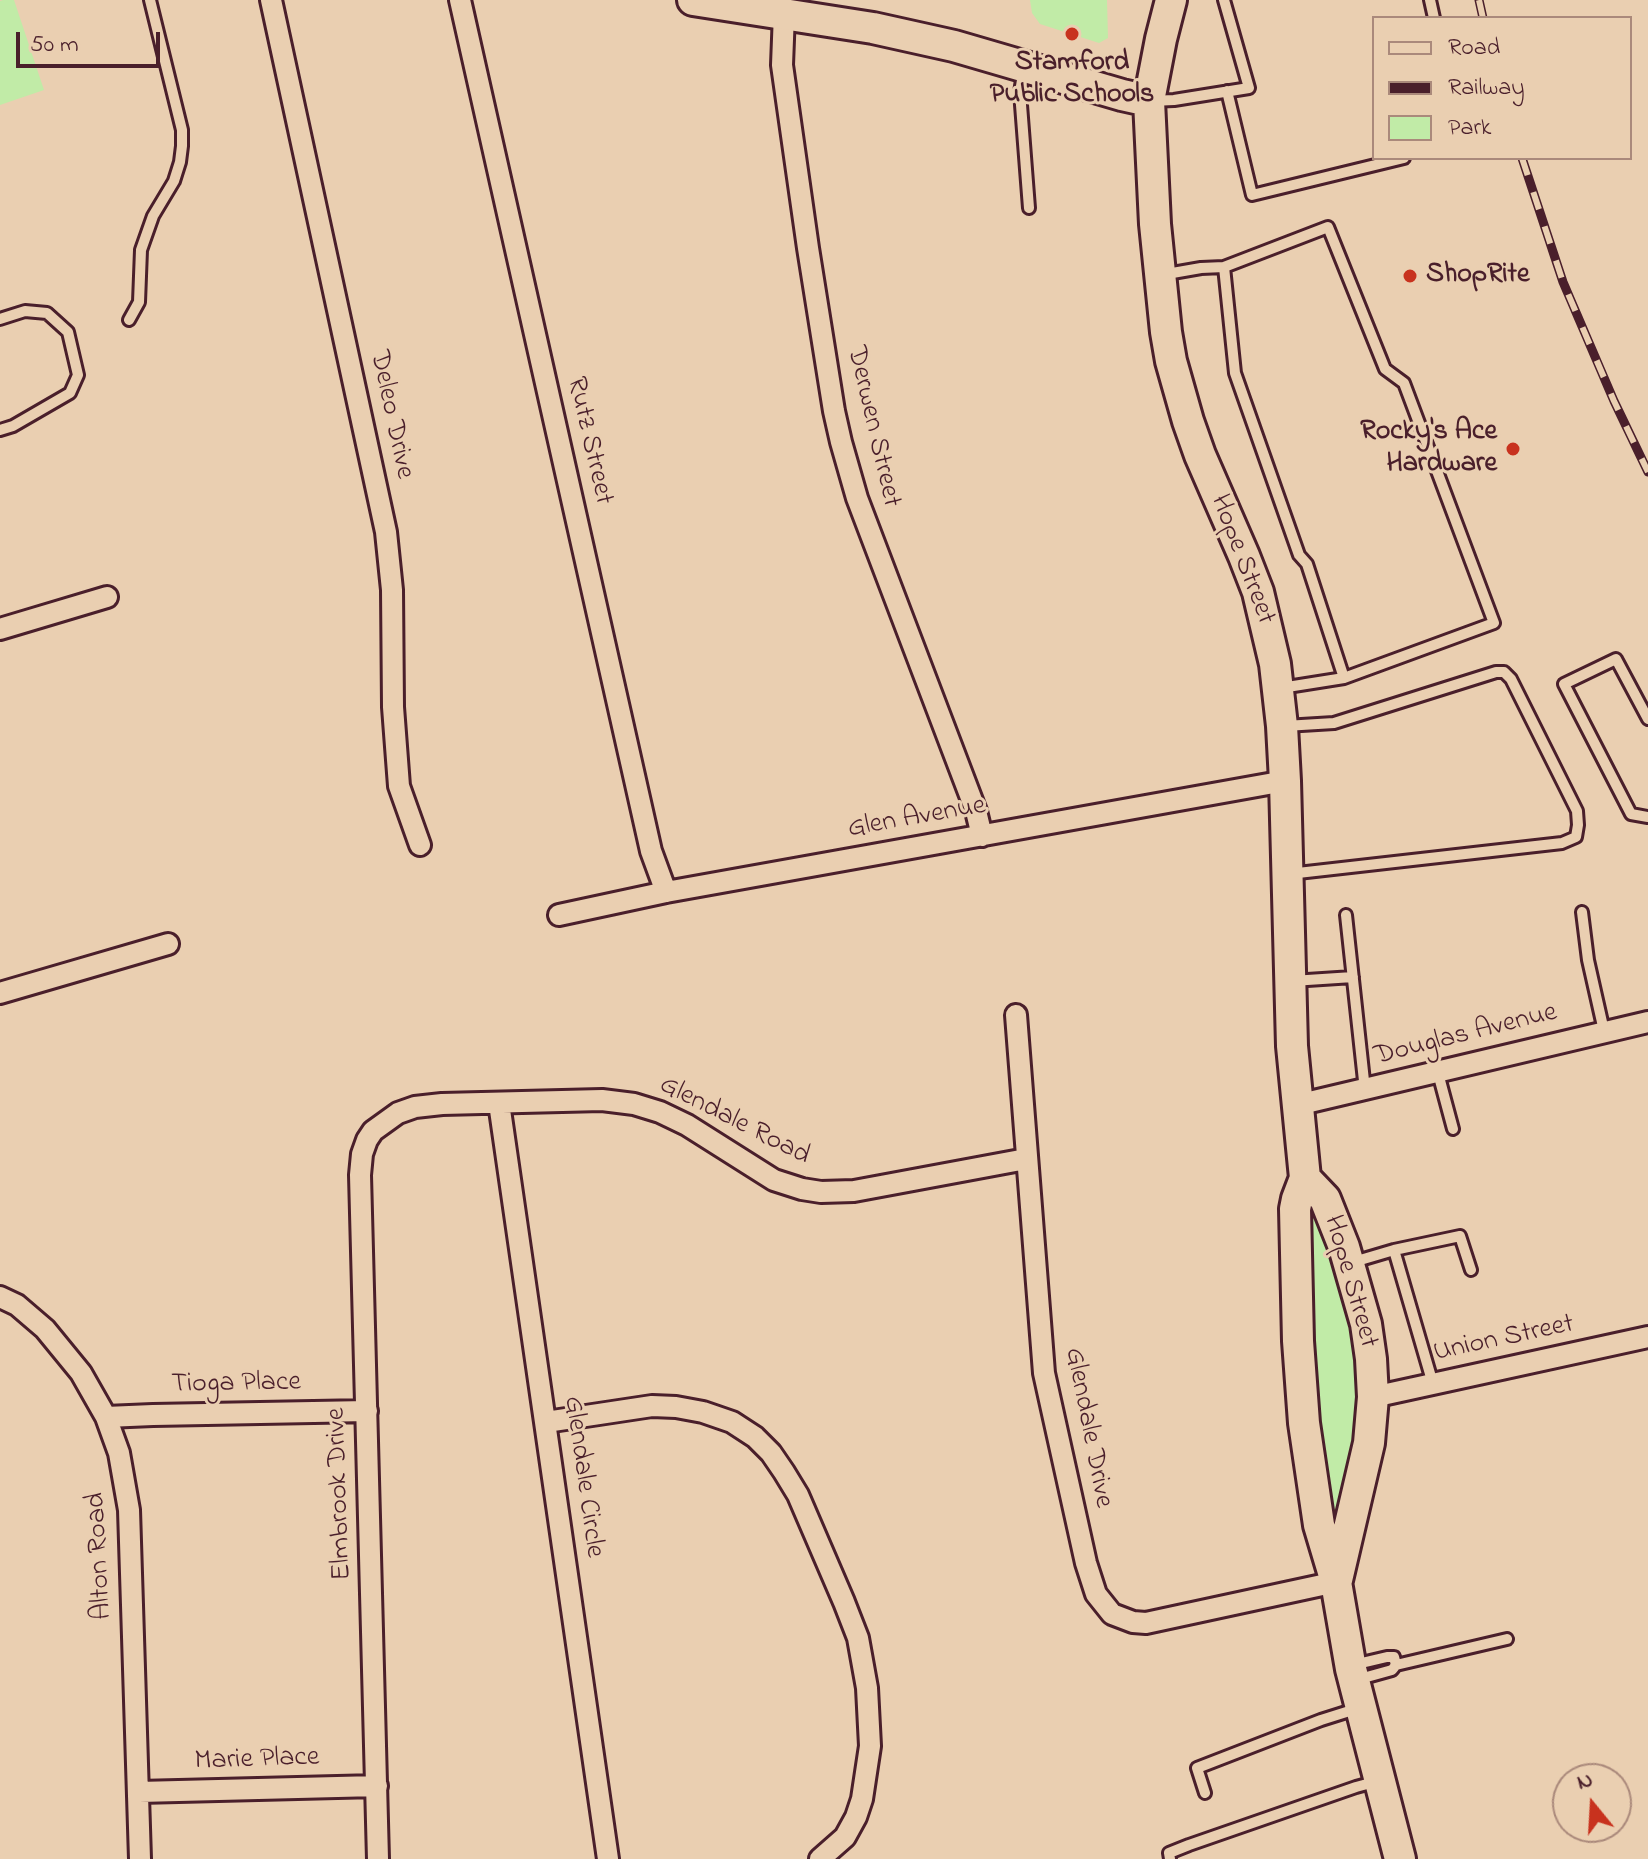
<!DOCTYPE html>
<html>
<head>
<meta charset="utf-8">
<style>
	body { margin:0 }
	#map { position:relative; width:1648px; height:1859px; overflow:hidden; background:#eacfb1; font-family:"Indie Flower",sans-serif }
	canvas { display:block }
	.legend { position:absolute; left:1372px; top:16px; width:260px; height:144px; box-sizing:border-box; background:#eacfb1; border:2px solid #aa897b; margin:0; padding:10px 14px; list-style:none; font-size:24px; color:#4a1f2b }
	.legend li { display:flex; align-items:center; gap:16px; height:40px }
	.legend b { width:40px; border:2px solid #aa897b }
	.north { position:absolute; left:1552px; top:1763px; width:80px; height:80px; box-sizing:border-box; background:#eacfb1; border:2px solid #aa897b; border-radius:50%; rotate:342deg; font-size:22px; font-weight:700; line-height:32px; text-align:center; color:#4a1f2b }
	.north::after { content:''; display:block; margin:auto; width:28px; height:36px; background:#c8321e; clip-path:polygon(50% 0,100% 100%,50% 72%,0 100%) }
	.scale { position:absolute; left:16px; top:32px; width:144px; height:36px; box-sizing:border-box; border:4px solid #4a1f2b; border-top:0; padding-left:10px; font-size:24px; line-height:28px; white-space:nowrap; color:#4a1f2b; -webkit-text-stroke:6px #eacfb1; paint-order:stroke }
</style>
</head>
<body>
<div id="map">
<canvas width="1648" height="1859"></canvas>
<ul class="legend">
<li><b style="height:10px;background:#eacfb1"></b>Road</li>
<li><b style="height:10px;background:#4a1f2b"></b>Railway</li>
<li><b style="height:22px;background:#c1eba7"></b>Park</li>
</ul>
<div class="north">N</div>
<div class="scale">50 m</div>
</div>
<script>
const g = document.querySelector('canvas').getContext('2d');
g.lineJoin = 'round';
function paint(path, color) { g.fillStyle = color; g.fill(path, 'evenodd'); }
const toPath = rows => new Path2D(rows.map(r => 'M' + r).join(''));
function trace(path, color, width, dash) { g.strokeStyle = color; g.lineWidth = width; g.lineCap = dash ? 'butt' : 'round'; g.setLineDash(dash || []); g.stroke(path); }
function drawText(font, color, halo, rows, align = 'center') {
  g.font = font + ' "Indie Flower",sans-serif'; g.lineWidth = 6; g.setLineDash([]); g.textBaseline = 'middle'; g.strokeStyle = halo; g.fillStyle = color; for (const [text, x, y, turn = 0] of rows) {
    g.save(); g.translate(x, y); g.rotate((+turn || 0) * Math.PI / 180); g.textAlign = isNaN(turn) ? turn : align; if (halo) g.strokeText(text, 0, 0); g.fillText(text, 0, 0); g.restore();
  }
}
const green = toPath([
	[3,0,14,0,44,90,0,105,0,1],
	[1030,0,1107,0,1108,38,1099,43,1040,24,1032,13],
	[1311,1207,1318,1211,1352,1329,1359,1390,1357,1436,1336,1525,1333,1524,1314,1391,1308,1208]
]);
const lane = toPath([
	[1430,0,1434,18],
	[1024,68,1020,92,1029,208],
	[1227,91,1252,195,1404,158],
	[1151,101,1174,100,1249,88,1224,0],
	[1224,267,1235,373,1299,555,1307,564,1344,678],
	[1161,275,1201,268,1224,267,1328,227,1385,369,1404,383,1494,623,1344,678,1281,688],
	[0,319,25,311,47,313,68,332,78,375,70,393,13,426,0,430],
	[129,320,139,302,141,250,153,216,174,181,180,162,182,146,182,130,150,0],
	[1648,719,1616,659,1564,684,1631,814,1648,817],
	[1285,726,1334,723,1496,672,1504,672,1511,679,1577,811,1578,825,1576,837,1562,843,1289,874],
	[1582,912,1588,960,1604,1031],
	[1346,915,1365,1090],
	[1292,981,1353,977],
	[1438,1073,1453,1129],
	[1394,1250,1433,1384],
	[1350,1263,1394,1250,1460,1236,1471,1270],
	[1353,1665,1387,1657,1394,1657,1396,1665],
	[1356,1680,1392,1670,1396,1665,1507,1639],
	[1205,1793,1197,1768,1321,1720,1359,1708],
	[1170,1859,1169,1853,1189,1845,1356,1787,1378,1781]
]);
const street = toPath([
	[271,0,386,532,392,590,393,707,399,786,420,845],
	[460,0,651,851,666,892],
	[784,13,782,65,808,248,834,411,841,442,857,498,976,811,982,836],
	[0,629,107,597],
	[559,915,666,892,1285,781],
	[0,993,168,944],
	[1016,1015,1044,1373,1086,1563,1096,1594,1112,1614,1133,1622,1146,1623,1336,1582],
	[499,1103,608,1859],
	[1297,1105,1648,1022],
	[0,1297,17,1305,45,1329,81,1373,106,1417,119,1453,129,1510,140,1859],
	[1373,1397,1648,1337],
	[106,1417,153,1415,367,1411],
	[546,1422,652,1406,676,1407,703,1412,732,1422,755,1437,771,1453,784,1472,798,1495,844,1602,858,1638,867,1688,870,1746,862,1799,856,1817,845,1837,820,1859],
	[139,1792,377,1786],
	[378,1859,360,1175,362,1154,367,1140,373,1131,398,1113,415,1107,442,1104,602,1100,634,1104,660,1112,687,1125,774,1180,802,1189,821,1192,854,1191,1026,1159]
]);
const secondary = toPath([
	[693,0,873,28,954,46,1122,95,1149,101],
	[1171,0,1161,39,1149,101,1155,224,1166,332,1171,361,1188,421,1200,455,1244,556,1258,592,1275,664,1282,726,1285,781,1292,1046,1305,1178,1297,1199,1295,1209,1298,1341,1304,1423,1319,1525,1336,1582,1351,1669,1400,1859],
	[1305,1178,1325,1199,1344,1247,1366,1324,1371,1359,1373,1397,1369,1443,1337,1580]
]);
const rail = toPath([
	[1479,0,1483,18],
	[1522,158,1563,282,1614,401,1648,472]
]);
const markers = [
	[1072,34,8,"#c8321e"],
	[1410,276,8,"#c8321e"],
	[1513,449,8,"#c8321e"]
];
const poiNames = [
	["Stamford",1072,64],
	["Public Schools",1072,96],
	["ShopRite",1426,276,"left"],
	["Rocky's Ace",1497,433,"right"],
	["Hardware",1497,465,"right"]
];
const streetNames = [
	["Deleo Drive",390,415,78],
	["Derwen Street",872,427,77],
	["Rutz Street",588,441,77],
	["Hope Street",1241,560,69],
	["Glen Avenue",917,819,-10],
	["Douglas Avenue",1466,1036,-14],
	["Glendale Road",734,1122,27],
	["Hope Street",1349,1282,74],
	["Union Street",1504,1340,-12],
	["Tioga Place",236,1385,-1],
	["Glendale Drive",1087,1428,79],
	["Glendale Circle",582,1477,82],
	["Elmbrook Drive",341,1494,-92],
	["Alton Road",101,1556,-93],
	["Marie Place",257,1761,-2]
];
paint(green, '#c1eba7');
trace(lane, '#4a1f2b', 16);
trace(street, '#4a1f2b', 26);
trace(secondary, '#4a1f2b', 36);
trace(lane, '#eacfb1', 10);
trace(street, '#eacfb1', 20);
trace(secondary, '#eacfb1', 30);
trace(rail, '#4a1f2b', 9);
trace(rail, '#eacfb1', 6, [18]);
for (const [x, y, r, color] of markers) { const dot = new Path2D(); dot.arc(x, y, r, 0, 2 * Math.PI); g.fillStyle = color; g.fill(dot); trace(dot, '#eacfb1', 3); }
drawText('bold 28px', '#4a1f2b', '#eacfb1', poiNames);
drawText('28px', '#4a1f2b', '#eacfb1', streetNames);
</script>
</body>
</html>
